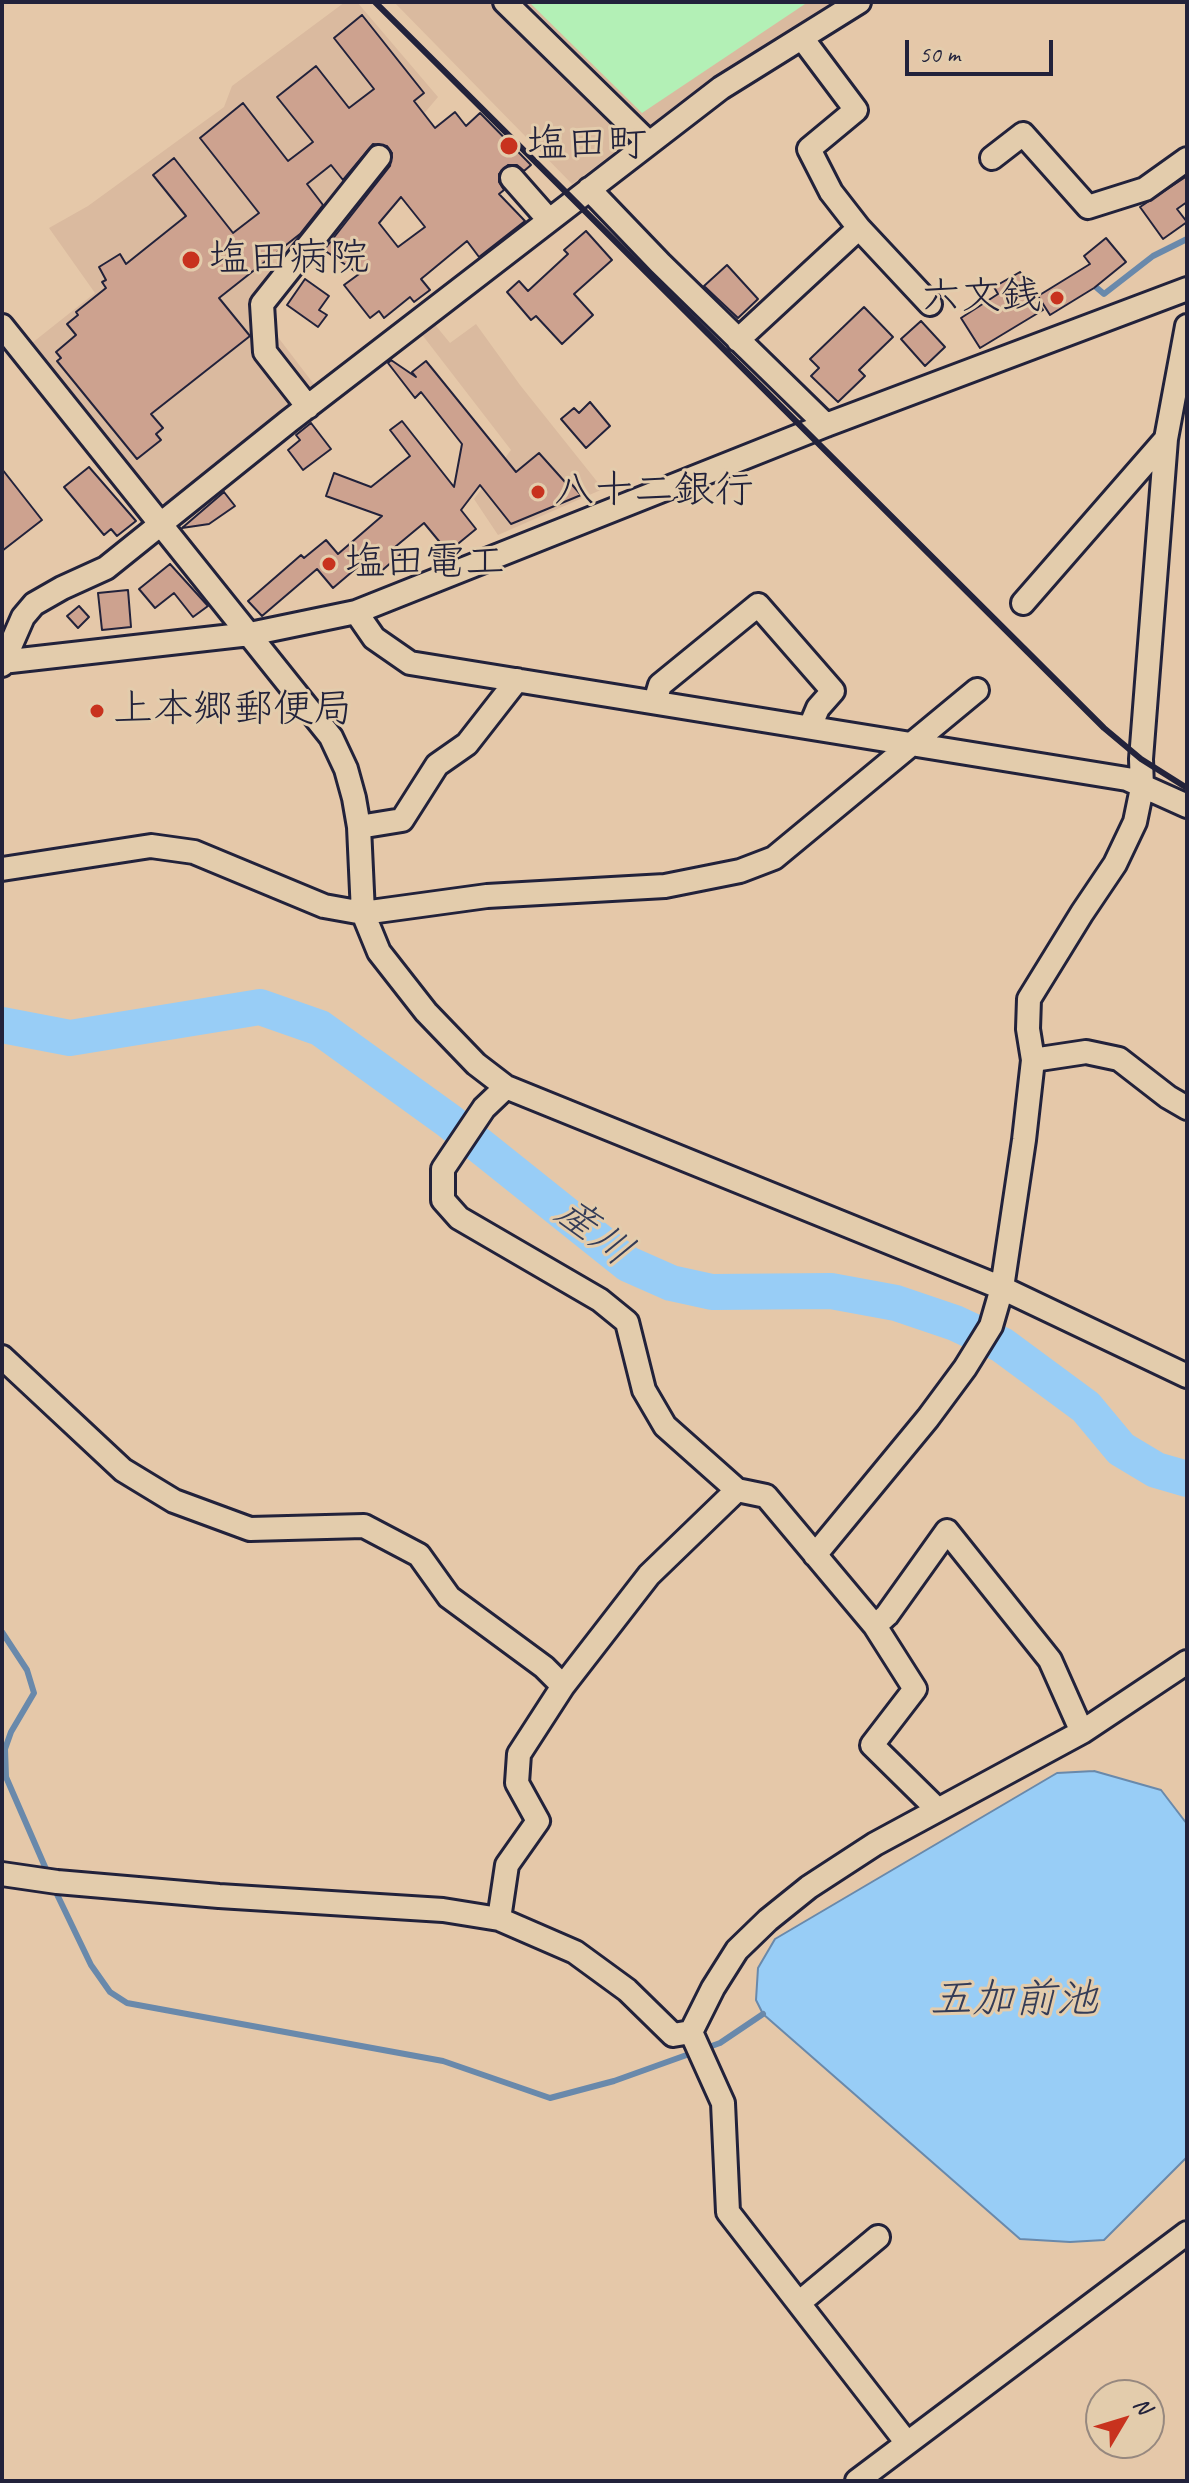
<!DOCTYPE html>
<html>
<head>
<meta charset="utf-8">
<style>
	body { margin:0 }
	#map { position:relative; width:1189px; height:2483px; overflow:hidden; background:#e5c8a9; font-family:Caveat,sans-serif }
	canvas { display:block }
	.frame { position:absolute; inset:0; border:4px solid #22223b; pointer-events:none }
	.north { position:absolute; left:1085px; top:2379px; width:80px; height:80px; box-sizing:border-box; background:#e3ccac; border:2px solid #96887f; border-radius:50%; rotate:52deg; font-size:22px; font-weight:700; line-height:32px; text-align:center; color:#22223b }
	.north::after { content:''; display:block; margin:auto; width:28px; height:36px; background:#c8321e; clip-path:polygon(50% 0,100% 100%,50% 72%,0 100%) }
	.scale { position:absolute; left:905px; top:40px; width:148px; height:36px; box-sizing:border-box; border:4px solid #22223b; border-top:0; padding-left:10px; font-size:24px; line-height:28px; white-space:nowrap; color:#22223b; -webkit-text-stroke:6px #e3ccac; paint-order:stroke }
</style>
</head>
<body>
<div id="map">
<canvas width="1189" height="2483"></canvas>
<div class="frame"></div>
<div class="north">N</div>
<div class="scale">50 m</div>
</div>
<script>
const g = document.querySelector('canvas').getContext('2d');
g.lineJoin = 'round';
function paint(path, color) { g.fillStyle = color; g.fill(path, 'evenodd'); }
const toPath = rows => new Path2D(rows.map(r => 'M' + r).join(''));
function trace(path, color, width, dash) { g.strokeStyle = color; g.lineWidth = width; g.lineCap = dash ? 'butt' : 'round'; g.setLineDash(dash || []); g.stroke(path); }
function drawText(font, color, halo, rows, align = 'center') {
  g.font = font + ' Caveat,"Klee One",sans-serif'; g.lineWidth = 6; g.setLineDash([]); g.textBaseline = 'middle'; g.strokeStyle = halo; g.fillStyle = color; for (const [text, x, y, turn = 0] of rows) {
    g.save(); g.translate(x, y); g.rotate((+turn || 0) * Math.PI / 180); g.textAlign = isNaN(turn) ? turn : align; if (halo) g.strokeText(text, 0, 0); g.fillText(text, 0, 0); g.restore();
  }
}
const built = toPath([
	[345,2,357,2,438,97,349,202,271,317,271,328,316,387,169,505,156,499,32,343,95,293,49,228,88,206,224,107,232,86],
	[394,2,836,2,717,76,572,184],
	[432,321,450,343,476,324,520,385,603,489,498,535,474,499,511,450,420,332]
]);
const green = toPath([
	[529,2,808,2,642,113]
]);
const water = toPath([
	[1094,1771,1161,1790,1187,1824,1187,2157,1104,2240,1070,2242,1020,2239,763,2014,756,2000,758,1968,775,1939,1057,1773,1094,1771]
]);
const stream = toPath([
	[1090,282,1104,294,1153,256,1187,239],
	[2,1632,27,1670,34,1693,11,1732,5,1749,6,1777,49,1876],
	[53,1886,91,1965,110,1992,127,2003,443,2061,550,2098,614,2081,720,2043,763,2014]
]);
const river = toPath([
	[2,1025,70,1038,260,1007,320,1028,449,1121,628,1264,671,1283,712,1292,831,1291,896,1303,955,1323,1002,1345,1086,1407,1121,1449,1156,1470,1187,1479]
]);
const building = toPath([
	[362,15,424,93,414,101,435,128,455,112,466,126,480,113,531,165,524,171,517,165,508,165,499,174,499,182,504,190,499,194,525,221,479,257,467,241,421,279,430,290,414,302,410,297,384,318,379,311,370,318,344,285,359,274,324,250,390,166,392,153,387,146,373,144,343,180,331,165,307,184,323,205,300,234,219,298,250,336,151,414,163,428,156,434,161,440,137,459,57,361,61,358,56,352,76,335,67,324,78,315,76,312,106,288,102,282,106,280,99,267,120,254,126,264,186,216,153,175,174,158,233,233,259,213,200,138,243,103,288,161,313,142,277,97,316,66,349,108,374,89,334,38,362,15],
	[401,197,425,227,398,247,379,223,401,197],
	[1187,176,1187,202,1177,209,1187,222,1163,239,1140,207,1187,176],
	[586,231,612,260,574,294,593,315,562,344,536,316,531,320,507,292,519,281,528,291,568,254,564,250,586,231],
	[1106,238,1126,262,1094,288,1050,315,1038,296,1090,264,1084,256,1106,238],
	[727,265,758,299,738,318,704,286,727,265],
	[1020,272,1043,310,980,348,961,318,998,294,994,287,1020,272],
	[305,279,329,296,319,310,327,315,318,327,287,305,305,279],
	[864,307,893,337,859,370,865,376,838,402,811,376,819,368,810,359,864,307],
	[921,321,945,347,925,366,901,339,921,321],
	[391,360,416,377,412,372,426,361,516,472,539,453,565,482,568,480,581,495,511,524,480,485,461,510,476,529,448,552,424,523,395,547,401,554,378,574,366,560,333,588,317,569,262,616,248,601,301,555,304,558,326,540,338,554,382,516,326,496,334,473,371,487,410,456,390,430,402,421,454,487,462,444,421,392,415,398,388,363,391,360],
	[590,402,610,426,586,448,561,419,574,408,579,413,590,402],
	[311,423,331,449,303,470,288,450,300,440,296,435,311,423],
	[89,467,136,521,117,536,111,529,104,535,64,487,89,467],
	[2,469,42,520,2,551,2,469],
	[224,492,235,506,209,524,182,528,224,492],
	[170,564,208,606,193,617,174,593,155,608,139,589,170,564],
	[128,590,131,627,102,630,98,593,128,590],
	[79,606,89,617,78,628,67,616,79,606]
]);
const minor = toPath([
	[505,2,649,143],
	[802,38,856,110,809,149,831,192,859,228],
	[992,158,1023,134,1088,207,1145,189,1187,159],
	[512,178,549,220],
	[589,189,660,263,826,425],
	[2,326,331,737,346,769,354,798,359,827,363,913,379,952,426,1012,476,1064,506,1087,1002,1288,1187,1376],
	[738,340,859,228,930,304],
	[308,407,265,352,262,304,379,157],
	[1023,603,1166,439],
	[356,612,374,638,410,663,1127,779,1187,806],
	[2,662,250,634,356,612,826,425,1187,289],
	[2,665,23,617,34,604,62,588,106,568,289,421,721,88,859,2],
	[655,702,660,685,758,605,833,691,818,708,810,727],
	[359,827,402,820,437,765,467,744,517,680],
	[2,869,151,846,194,852,324,906,363,913,487,896,665,886,740,871,774,858,977,690],
	[1033,1060,1086,1052,1119,1059,1168,1097,1187,1108],
	[506,1087,484,1108,443,1169,443,1200,459,1218,600,1300,627,1322,644,1390,665,1426,737,1490,766,1496,875,1626,915,1689,872,1745,937,1809],
	[2,1357,123,1470,174,1501,250,1529,364,1526,419,1555,449,1597,544,1667,563,1686],
	[815,1555,928,1418,965,1368,991,1326,1002,1288,1024,1140,1033,1060,1028,1029,1029,999,1082,913,1115,864,1135,822,1142,788,1141,759,1166,439,1187,326],
	[875,1626,887,1615,947,1531,1050,1660,1082,1732],
	[2,1874,57,1882,219,1896,443,1910,499,1919,575,1952,627,1990,673,2035,691,2032],
	[499,1919,507,1865,538,1821,517,1783,519,1754,563,1686,649,1575,737,1490],
	[800,2302,878,2237],
	[907,2443,728,2212,723,2103,691,2032,713,1988,737,1950,768,1920,809,1887,875,1844,1082,1732,1187,1662],
	[857,2481,1187,2233]
]);
const rail = toPath([
	[375,2,1104,728,1141,759,1187,788]
]);
const markers = [
	[509,146,10,"#c8321e"],
	[191,260,10,"#c8321e"],
	[1057,298,8,"#c8321e"],
	[538,492,8,"#c8321e"],
	[329,564,8,"#c8321e"],
	[97,711,8,"#c8321e"]
];
const poiNames = [
	["塩田町",527,146],
	["塩田病院",209,260],
	["六文銭",1041,298,"right"],
	["八十二銀行",554,492],
	["塩田電工",345,564],
	["上本郷郵便局",113,711]
];
const waterNames = [
	["産川",593,1233,37],
	["五加前池",1014,2001]
];
paint(built, '#daba9f');
paint(green, '#b3f0b6');
paint(water, '#98cdf6');
trace(water, '#6989ab', 2);
trace(stream, '#6989ab', 6);
trace(river, '#98cdf6', 36);
paint(building, '#cda28f');
trace(building, '#22223b', 2);
trace(minor, '#22223b', 28);
trace(minor, '#e3ccac', 22);
trace(rail, '#22223b', 6);
for (const [x, y, r, color] of markers) { const dot = new Path2D(); dot.arc(x, y, r, 0, 2 * Math.PI); g.fillStyle = color; g.fill(dot); trace(dot, '#e3ccac', 3); }
drawText('40px', '#22223b', '#e3ccac', poiNames, 'left');
drawText('italic 42px', '#343c57', '#e3ccac', waterNames);
</script>
</body>
</html>
